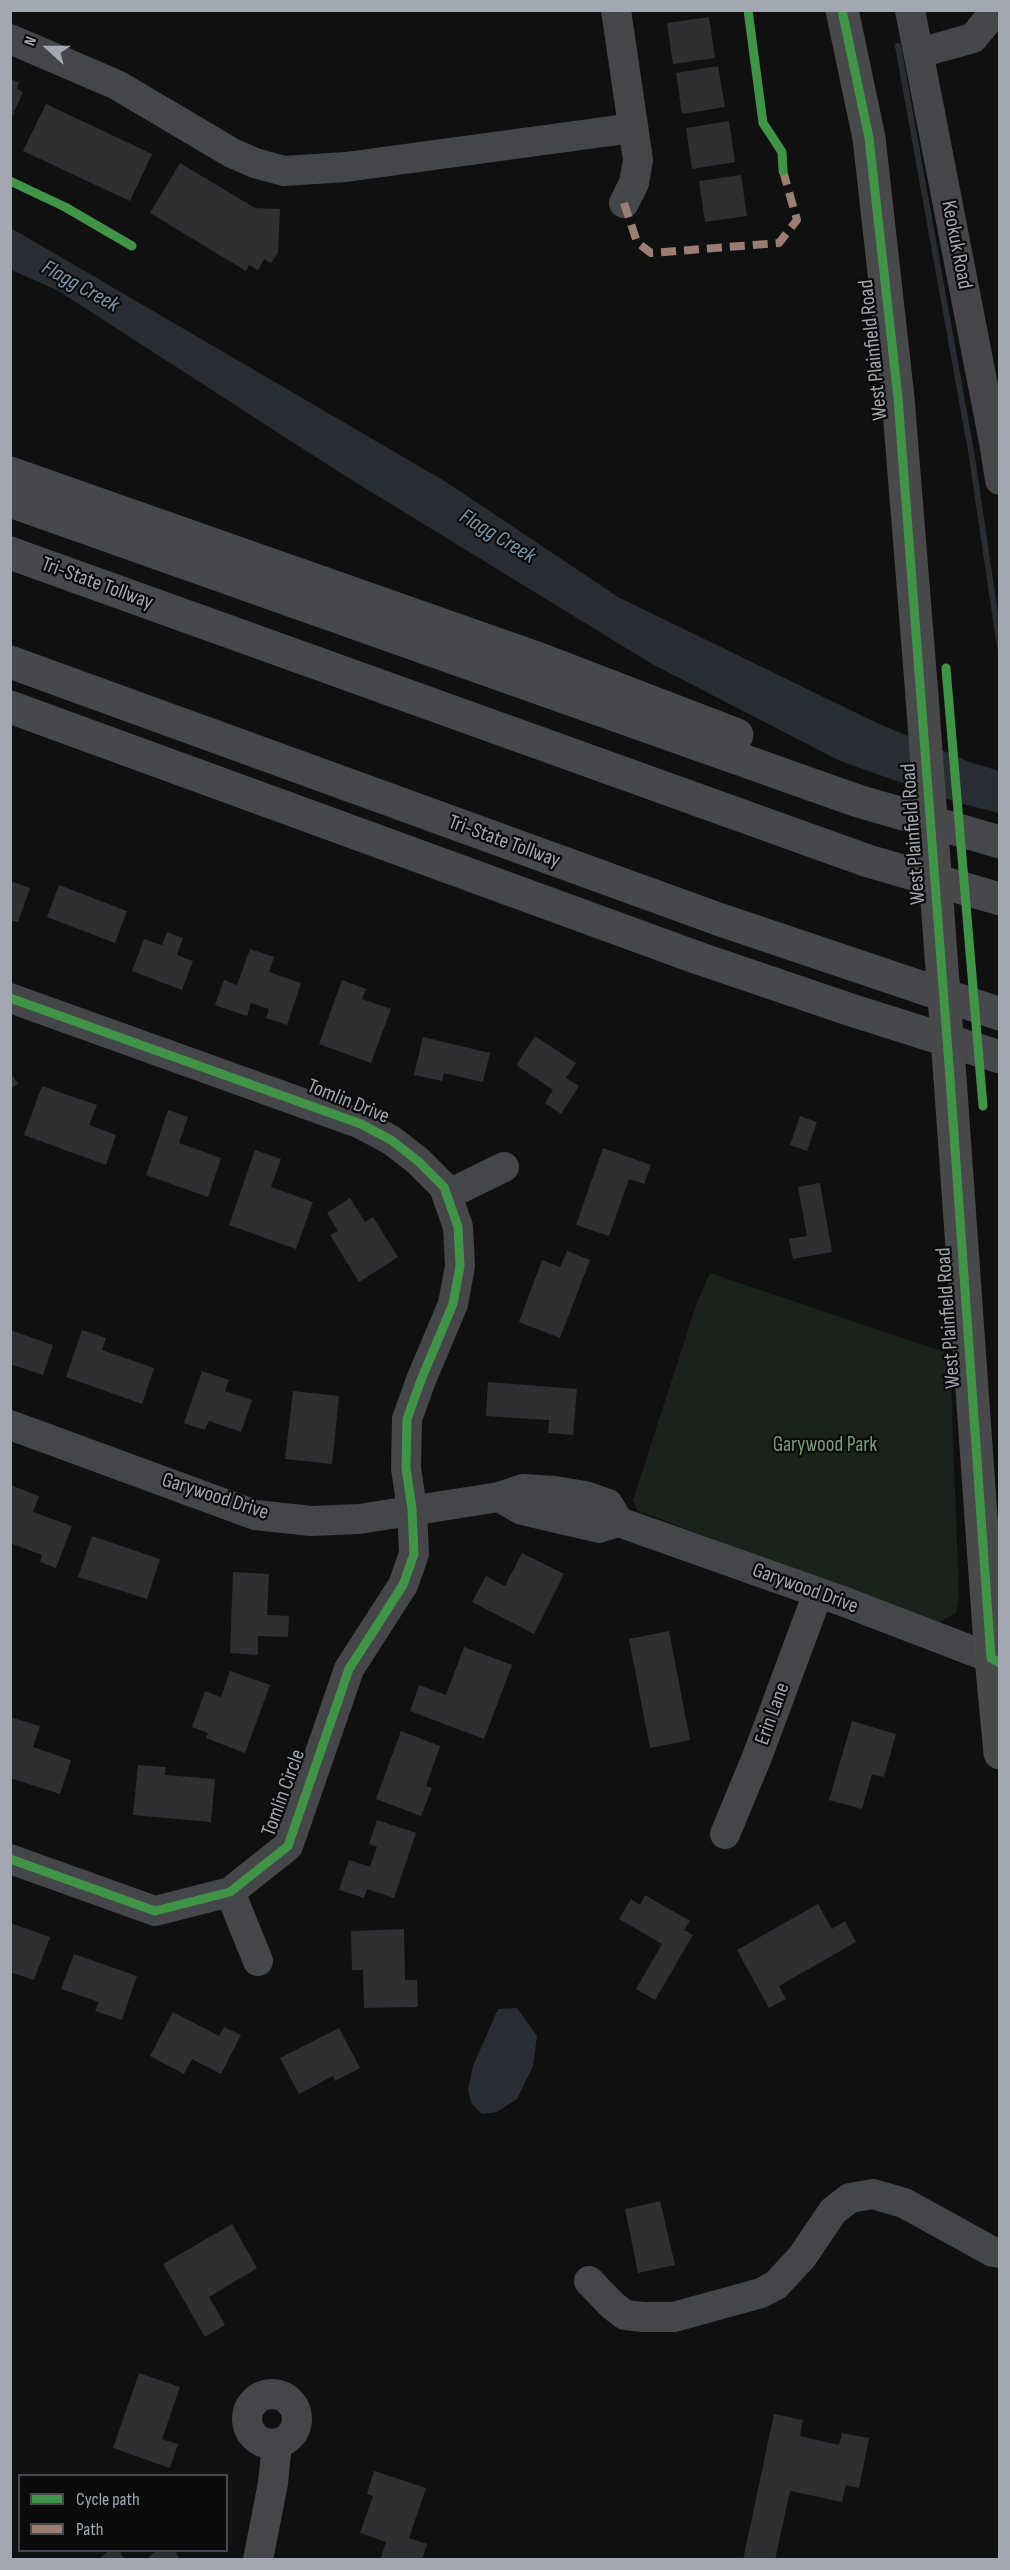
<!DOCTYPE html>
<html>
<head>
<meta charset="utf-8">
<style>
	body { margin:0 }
	#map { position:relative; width:1010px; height:2570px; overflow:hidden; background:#101011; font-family:"Sofia Sans Condensed",sans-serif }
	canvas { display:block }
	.frame { position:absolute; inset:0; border:12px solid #a2a7b2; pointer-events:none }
	.legend { position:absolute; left:18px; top:2474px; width:210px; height:78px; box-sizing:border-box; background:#0b0b0c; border:2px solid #47494e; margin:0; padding:8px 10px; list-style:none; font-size:18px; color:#a2a7b2 }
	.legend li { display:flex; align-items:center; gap:12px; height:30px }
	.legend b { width:30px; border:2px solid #47494e }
	.north { position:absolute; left:18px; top:18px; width:60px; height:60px; -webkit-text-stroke:4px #0b0b0c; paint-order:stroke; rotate:291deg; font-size:16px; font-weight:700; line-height:24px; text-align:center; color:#a2a7b2 }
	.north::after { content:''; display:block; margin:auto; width:21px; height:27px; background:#a2a7b2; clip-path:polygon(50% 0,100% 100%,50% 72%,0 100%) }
</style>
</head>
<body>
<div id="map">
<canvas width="1010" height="2570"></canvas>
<div class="frame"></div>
<ul class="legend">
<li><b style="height:8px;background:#419447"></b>Cycle path</li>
<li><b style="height:8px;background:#9b7d72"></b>Path</li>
</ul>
<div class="north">N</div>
</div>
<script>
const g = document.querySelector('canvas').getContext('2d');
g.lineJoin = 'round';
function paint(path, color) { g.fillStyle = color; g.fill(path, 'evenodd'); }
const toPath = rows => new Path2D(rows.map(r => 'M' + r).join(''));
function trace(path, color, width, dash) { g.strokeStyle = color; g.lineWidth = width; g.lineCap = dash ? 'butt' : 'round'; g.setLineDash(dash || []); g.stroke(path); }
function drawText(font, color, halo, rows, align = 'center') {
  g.font = font + ' "Sofia Sans Condensed",sans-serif'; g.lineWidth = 4.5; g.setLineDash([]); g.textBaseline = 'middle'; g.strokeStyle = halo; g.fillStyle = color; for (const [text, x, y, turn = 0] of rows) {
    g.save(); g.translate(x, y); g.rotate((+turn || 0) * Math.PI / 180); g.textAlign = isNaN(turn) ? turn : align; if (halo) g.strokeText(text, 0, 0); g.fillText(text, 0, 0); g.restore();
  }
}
const green = toPath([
	[710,1273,950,1354,959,1597,956,1613,939,1622,922,1620,637,1510,633,1500,697,1302]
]);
const water = toPath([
	[11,228,446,482,618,597,877,723,970,762,999,771,999,813,959,803,840,761,652,664,342,474,57,290,11,270],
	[517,2008,537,2036,533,2066,517,2099,497,2112,482,2114,471,2103,468,2090,473,2066,498,2009]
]);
const stream = toPath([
	[898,46,971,451,1000,647]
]);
const building = toPath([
	[709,17,715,58,673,64,667,23],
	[718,66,725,107,682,114,676,73],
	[10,79,19,82,17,89,23,92,10,121],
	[46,104,152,154,130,201,23,151],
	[729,121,735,162,692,169,686,128],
	[180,163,255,208,280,209,278,253,271,263,264,259,258,270,249,265,246,271,150,213],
	[741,175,747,216,705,222,699,181],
	[10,881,30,888,18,922,10,920],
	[59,885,127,911,115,943,47,917],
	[167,932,183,938,177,955,193,961,182,990,132,971,144,939,162,945],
	[250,949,274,957,269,972,301,983,287,1025,266,1018,269,1009,251,1003,247,1016,215,1005,224,980,237,985],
	[342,980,366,989,362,999,391,1009,371,1063,319,1044],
	[535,1036,576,1063,566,1078,579,1086,561,1114,545,1103,553,1090,516,1065],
	[423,1037,490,1053,483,1082,444,1073,442,1081,414,1075],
	[10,1072,18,1084,10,1088],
	[42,1086,97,1105,89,1125,116,1135,106,1165,24,1135],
	[168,1110,188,1117,179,1143,221,1158,208,1197,146,1175],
	[800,1116,817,1122,807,1151,790,1145],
	[603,1148,651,1165,644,1184,629,1179,609,1236,576,1225],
	[255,1150,281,1159,271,1187,313,1202,296,1249,229,1225],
	[820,1183,832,1252,793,1259,789,1239,807,1236,798,1187],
	[350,1198,365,1222,373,1217,398,1257,359,1282,330,1235,338,1231,327,1213],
	[567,1251,590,1260,560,1338,519,1322,542,1260,560,1267],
	[10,1330,53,1345,43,1375,10,1364],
	[82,1330,106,1338,102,1350,154,1368,142,1404,66,1377],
	[202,1371,229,1380,225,1391,252,1400,241,1432,209,1421,205,1430,184,1423],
	[488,1382,577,1389,573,1435,548,1433,549,1420,486,1416],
	[293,1391,339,1396,332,1464,285,1459],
	[10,1485,39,1496,33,1512,72,1526,56,1568,40,1562,42,1555,10,1543],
	[92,1536,160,1559,147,1599,78,1577],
	[522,1553,564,1574,534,1634,472,1602,486,1576,505,1586],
	[233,1572,269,1574,267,1615,289,1616,288,1637,258,1636,258,1655,230,1653],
	[669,1631,690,1740,650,1748,629,1639],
	[464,1647,512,1665,484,1739,410,1711,419,1685,446,1695],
	[230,1671,270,1685,245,1753,206,1738,208,1733,192,1727,205,1691,221,1697],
	[10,1717,40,1726,33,1747,71,1760,60,1794,10,1778],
	[852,1721,896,1734,884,1777,872,1774,862,1809,829,1800],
	[401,1731,440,1746,426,1786,432,1788,421,1816,376,1799],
	[138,1765,166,1767,165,1775,215,1779,211,1822,133,1815],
	[377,1820,416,1833,394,1898,367,1889,364,1898,339,1890,349,1860,370,1867,377,1847,369,1844],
	[645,1895,690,1921,684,1930,693,1935,655,2000,636,1989,662,1944,619,1919,631,1899,640,1905],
	[818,1904,832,1929,845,1921,856,1942,779,1986,786,1999,769,2008,737,1950],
	[10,1923,50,1937,34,1980,10,1972],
	[404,1929,405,1980,417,1980,418,2007,364,2008,363,1970,352,1970,351,1931],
	[74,1954,137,1976,122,2020,95,2011,99,2002,61,1989],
	[173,2012,219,2036,224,2027,241,2035,221,2074,192,2059,184,2074,150,2056],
	[339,2028,360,2068,335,2081,333,2076,299,2094,280,2058],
	[660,2201,675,2265,638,2273,625,2209],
	[232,2224,257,2268,209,2297,225,2325,205,2337,163,2264],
	[139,2373,180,2387,162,2439,178,2444,170,2468,113,2448],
	[774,2414,803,2420,800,2436,839,2445,842,2433,869,2438,859,2488,846,2485,842,2502,790,2491,775,2560,743,2560],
	[374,2471,426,2488,409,2538,427,2544,422,2560,380,2560,386,2542,360,2533,373,2496,367,2494],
	[110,2550,119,2550,125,2560,98,2560],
	[157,2550,174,2550,179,2557,176,2560,145,2560]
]);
const minor = toPath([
	[616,10,638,160,634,183,624,203],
	[910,10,994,442,1000,480],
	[10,39,117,85,232,153,255,163,284,171,346,167,633,128],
	[919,53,973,38,996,10],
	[10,998,361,1124,391,1140,418,1161,444,1187,458,1227,460,1266,453,1304,421,1380,407,1419,406,1468,412,1509,414,1554,403,1585,349,1669,288,1846,230,1892,155,1911,10,1859],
	[447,1195,504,1167],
	[10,1425,255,1515,311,1521,359,1519,499,1497,523,1489,555,1491,585,1496,608,1504,619,1522],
	[499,1497,522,1510,599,1528,619,1522,845,1602,991,1658,1000,1663],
	[725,1834,757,1757,818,1593],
	[230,1892,258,1961],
	[589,2281,612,2305,625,2315,643,2317,674,2317,761,2293,776,2285,802,2257,833,2211,850,2198,873,2194,904,2203,993,2252,1000,2253],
	'247 2419a25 25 0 1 1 50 0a25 25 0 1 1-50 0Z',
	[258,2560,273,2483,277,2444]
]);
const major = toPath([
	[842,10,869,138,898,398,922,696],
	[950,1078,991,1658,1000,1753]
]);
const highway = toPath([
	[10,473,534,657,737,735],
	[10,501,858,801,1000,842],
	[10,553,868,861,1000,899],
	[10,662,718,919,1000,1014],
	[10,707,698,958,851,1010,1000,1057]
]);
const majorBridge = toPath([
	[922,696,950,1078]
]);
const quiet = toPath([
	[624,203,637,242,651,253,779,243,797,220,783,171]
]);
const cycleway = toPath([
	[748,10,763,123,782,152,783,171],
	[842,10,869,138,898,398,950,1078,991,1658,1000,1663],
	[10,181,65,207,132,246],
	[946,668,983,1106],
	[10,998,361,1124,391,1140,418,1161,444,1187,458,1227,460,1266,453,1304,421,1380,407,1419,406,1468,412,1509,414,1554,403,1585,349,1669,288,1846,230,1892,155,1911,10,1859]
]);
const streetNames = [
	["Keokuk Road",956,245,79],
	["West Plainfield Road",874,350,-96],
	["Tri-State Tollway",97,584,20],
	["West Plainfield Road",914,834,-94],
	["Tri-State Tollway",504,842,20],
	["Tomlin Drive",348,1102,22],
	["West Plainfield Road",949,1318,-94],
	["Garywood Drive",215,1497,18],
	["Garywood Drive",805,1589,20],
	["Erin Lane",773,1714,-70],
	["Tomlin Circle",284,1793,-70]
];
const parkNames = [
	["Garywood Park",825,1446]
];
const waterNames = [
	["Flagg Creek",80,287,29],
	["Flagg Creek",497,537,31]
];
paint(green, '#1b211b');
paint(water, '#272d33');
trace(stream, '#272d33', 6);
paint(building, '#2f2f31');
trace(minor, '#454649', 30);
trace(major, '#47494b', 33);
trace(highway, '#47484b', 33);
trace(majorBridge, '#47494b', 33);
trace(quiet, '#9b7d72', 8, [15, 8]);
trace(cycleway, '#419447', 9);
drawText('21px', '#a2a7b2', '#0b0b0c', streetNames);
drawText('21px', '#799c7b', '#0b0b0c', parkNames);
drawText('italic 22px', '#7995ac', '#0b0b0c', waterNames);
</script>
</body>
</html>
